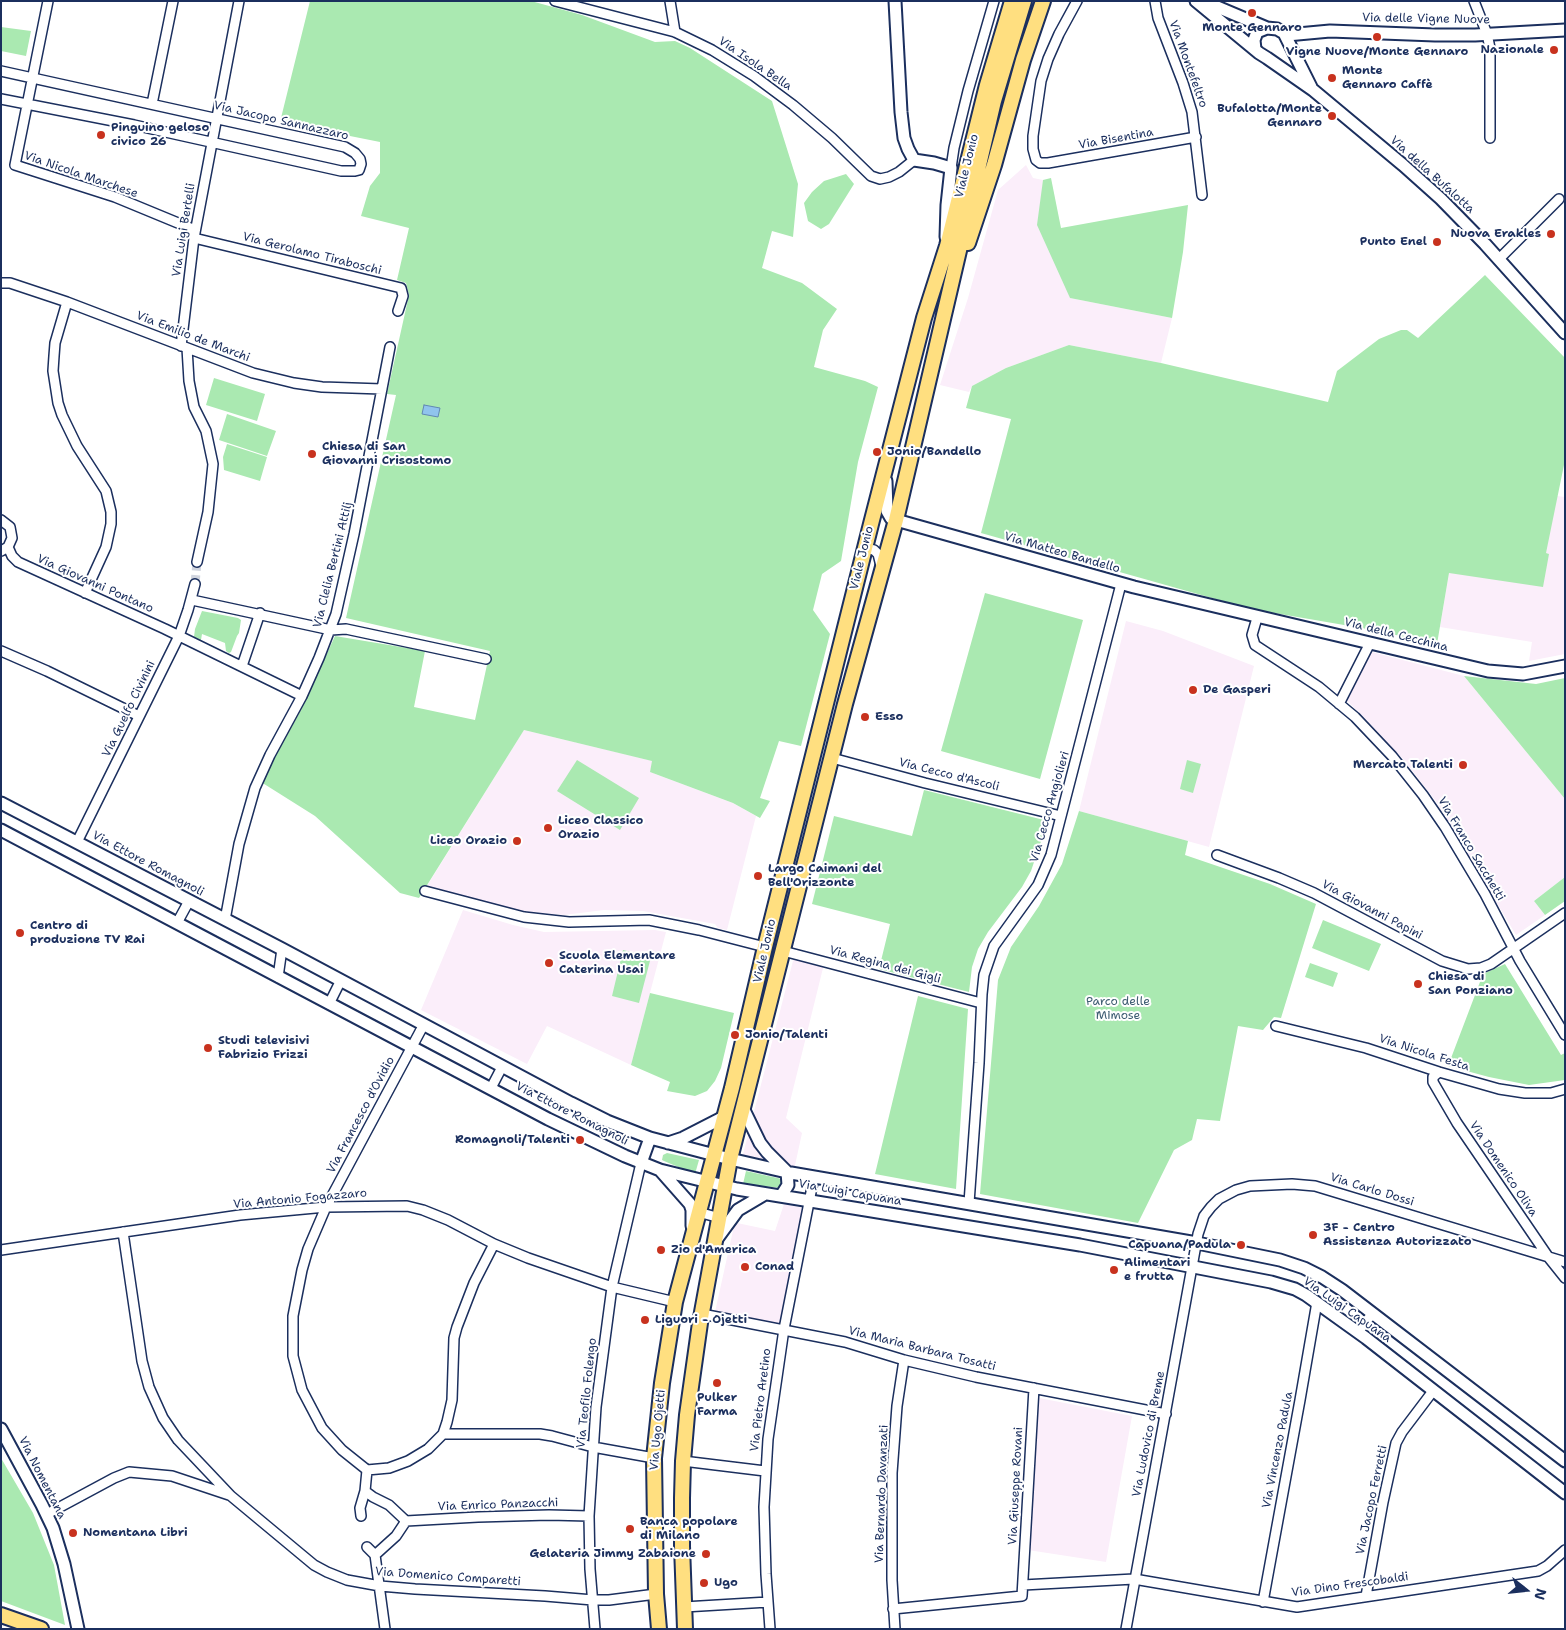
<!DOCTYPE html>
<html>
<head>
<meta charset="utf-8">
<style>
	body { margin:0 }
	#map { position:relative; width:1566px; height:1630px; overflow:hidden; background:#fff; font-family:"Shantell Sans",sans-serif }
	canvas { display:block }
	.frame { position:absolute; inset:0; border:2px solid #1b2f5e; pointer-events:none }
	.north { position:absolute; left:1501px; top:1565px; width:50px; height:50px; -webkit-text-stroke:4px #fff; paint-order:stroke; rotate:106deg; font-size:14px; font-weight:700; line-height:20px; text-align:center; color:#1b2f5e }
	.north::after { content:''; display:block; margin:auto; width:18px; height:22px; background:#1b2f5e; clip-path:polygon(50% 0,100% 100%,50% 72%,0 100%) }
</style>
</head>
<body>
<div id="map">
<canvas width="1566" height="1630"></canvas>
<div class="frame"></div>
<div class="north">N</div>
</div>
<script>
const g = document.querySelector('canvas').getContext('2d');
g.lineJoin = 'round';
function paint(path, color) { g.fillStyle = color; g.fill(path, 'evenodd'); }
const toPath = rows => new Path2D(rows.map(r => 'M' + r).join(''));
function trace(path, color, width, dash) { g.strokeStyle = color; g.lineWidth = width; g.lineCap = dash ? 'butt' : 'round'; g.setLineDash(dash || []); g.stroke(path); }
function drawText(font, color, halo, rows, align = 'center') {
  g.font = font + ' "Shantell Sans",sans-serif'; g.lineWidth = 4; g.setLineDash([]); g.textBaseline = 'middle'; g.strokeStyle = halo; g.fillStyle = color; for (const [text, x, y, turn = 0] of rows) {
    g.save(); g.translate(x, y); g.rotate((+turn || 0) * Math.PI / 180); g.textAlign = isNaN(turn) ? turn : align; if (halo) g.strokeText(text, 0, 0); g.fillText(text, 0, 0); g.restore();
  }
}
const built = toPath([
	[1026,165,1033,178,1043,180,1042,196,1070,298,1172,318,1161,363,1069,345,1006,368,972,386,969,392,940,385,968,298,998,190],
	[1557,496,1565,497,1565,654,1529,661,1532,642,1440,627,1449,573,1549,554,1545,553],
	[1126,621,1163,631,1254,666,1209,847,1079,811],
	[1372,652,1464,676,1565,799,1565,877,1534,901,1545,915,1516,935,1435,800,1403,759,1362,715,1346,700],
	[524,730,653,761,650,772,733,803,756,816,727,930,718,928,715,924,643,911,604,910,564,915,522,911,427,886],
	[463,910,513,925,544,932,655,930,666,932,631,1065,547,1026,527,1064,421,1010],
	[794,957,824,964,786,1118,802,1133,794,1170,742,1158],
	[784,1204,802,1208,782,1326,715,1312,734,1226,737,1223,775,1231],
	[1039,1398,1132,1416,1106,1562,1028,1550]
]);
const green = toPath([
	[310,1,531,1,582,15,655,42,675,41,690,48,772,101,798,184,793,237,772,231,762,268,802,283,837,309,823,330,814,367,865,381,878,387,858,462,841,561,822,574,813,610,830,634,801,746,779,741,760,798,770,801,760,818,733,803,650,772,652,761,524,730,419,898,400,893,315,816,261,782,301,710,335,636,425,651,414,707,475,720,490,651,346,618,396,395,387,394,409,295,406,283,397,280,409,228,361,216,370,186,380,173,380,142,280,122],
	[1,27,31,31,26,56,1,51],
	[846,174,854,184,829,224,821,229,808,221,804,203,812,192,824,181],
	[1051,178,1061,228,1188,205,1183,252,1172,318,1070,298,1037,225,1043,180],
	[1485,275,1565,358,1565,460,1546,553,1549,554,1543,587,1449,573,1437,644,1373,630,1251,609,981,533,1011,419,966,408,972,386,1006,368,1069,345,1161,363,1328,402,1337,371,1379,339,1401,330,1407,330,1418,338],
	[214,378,265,394,257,421,206,405],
	[227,414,276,431,267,456,219,440],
	[227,444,267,457,260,481,224,470,223,457],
	[985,593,1083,620,1040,779,941,751],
	[202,611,238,618,241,620,239,633,237,636,231,652,229,653,226,651,225,643,202,634,201,640,194,637,195,629],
	[1464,676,1536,684,1565,678,1565,799],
	[577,760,639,798,620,830,557,791],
	[1187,760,1201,764,1193,793,1180,789],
	[924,790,1048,821,1031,871,1022,887,988,932,978,949,972,967,969,992,879,969,890,924,812,904,834,816,912,836],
	[1079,811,1188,841,1185,855,1270,884,1316,904,1281,1018,1274,1017,1263,1030,1238,1026,1220,1121,1197,1119,1192,1140,1174,1150,1138,1223,980,1194,998,980,1011,947,1039,906,1062,864],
	[1565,877,1565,901,1545,915,1534,901],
	[1323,920,1381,944,1369,971,1312,948],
	[623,950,651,957,639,1003,612,996],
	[1310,963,1338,973,1333,987,1305,977],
	[1505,964,1561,1055,1565,1053,1565,1080,1529,1085,1489,1077,1448,1066,1483,974],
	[650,993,734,1013,721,1068,715,1081,707,1091,695,1096,667,1091,670,1082,631,1065],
	[918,996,968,1009,956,1189,875,1174],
	[667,1153,699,1160,695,1174,664,1161,662,1160,663,1155],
	[746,1171,782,1179,784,1181,781,1188,743,1184],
	[1,1458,33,1513,54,1565,65,1625,1,1601]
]);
const water = toPath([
	[424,405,440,408,438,417,422,414,424,405]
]);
const streetTunnel = toPath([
	[195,584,197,562]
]);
const street = toPath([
	[48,1,15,165,115,197,195,230],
	[555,1,675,32,712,50,754,76,793,105,832,138,871,176,880,179,889,177,899,172,914,160],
	[670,1,675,32],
	[1077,1,1059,34,1048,59,1041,81,1033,136,1033,149,1036,160,1040,163,1048,163,1196,137],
	[1155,1,1158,18,1183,83,1192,112,1202,195],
	[1474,1,1487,34,1490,48,1490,138],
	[1,71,345,147,355,153,360,159,361,164,359,170,355,171,341,171,134,125,1,99],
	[152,104,173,1],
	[951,168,954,148,968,91,994,1],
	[194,238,401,288,403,296,398,311],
	[1499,259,1559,199],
	[1,283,10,283,67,302,253,373,294,383,322,387,382,389],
	[67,302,55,343,54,356,53,371,58,403,62,415,77,446,106,491,111,512,111,524,106,547,85,593],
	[181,346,194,238,239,1],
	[187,348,189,381,194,407,206,431,213,464,208,512,197,562],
	[1,520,10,527,12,538,8,547,1,551],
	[8,547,12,556,18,562,165,629,302,696],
	[865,548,874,550,878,554,881,566],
	[192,600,331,630,346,629,486,659],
	[1257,618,1252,635,1255,645,1319,687,1355,717,1392,756,1423,795,1445,827,1485,894,1520,961,1565,1035],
	[1,651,47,671,139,716],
	[242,666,260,613],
	[1339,704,1370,643],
	[832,758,925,783,1061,816],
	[77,842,179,636,188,610,195,584],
	[1217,855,1279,878,1314,893,1442,961,1468,969,1481,968,1491,964,1565,913],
	[425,891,524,917,569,922,649,920,699,930,765,947],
	[225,920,239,844,255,788,270,755,302,696,319,658,336,614,354,534,390,347],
	[177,923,189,901],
	[783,951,981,1003],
	[278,977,282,949],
	[329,1004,341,980],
	[1276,1026,1366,1048,1439,1072,1499,1089,1525,1093,1551,1093,1565,1089],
	[1439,1072,1433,1077,1433,1082,1457,1123,1549,1258,1565,1278],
	[491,1088,502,1067],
	[969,1203,979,1063,982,994,984,975,994,946,1038,885,1051,855,1121,584],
	[698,1212,720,1218],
	[123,1232,142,1361,149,1387,163,1418,178,1440,231,1496,314,1565,327,1572,347,1580,380,1586,415,1589,545,1596,593,1600,609,1600,656,1594],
	[1,1250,240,1215,326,1207,407,1206,423,1210,448,1220,494,1244,528,1258,612,1287,675,1302],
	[702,1314,845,1342,904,1360,976,1377,1166,1414],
	[1358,1332,1372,1314],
	[443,1434,447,1422,452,1400,454,1338,457,1327,474,1283,494,1244],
	[683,1461,765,1471],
	[367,1470,389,1468,408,1461,428,1449,443,1434,540,1434,552,1436,593,1447,654,1458],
	[365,1491,373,1497,389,1505,406,1521,478,1517,549,1515,589,1516],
	[47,1514,114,1478,129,1472,172,1476,229,1495],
	[361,1516,360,1508,365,1491,367,1470,342,1450,322,1428,302,1390,293,1356,293,1316,302,1270,308,1249,326,1207,423,1026],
	[367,1547,375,1555],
	[375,1555,385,1629],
	[375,1555,396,1536,406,1521],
	[1023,1585,1134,1579,1297,1607,1538,1571,1547,1566,1565,1550],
	[1366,1596,1383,1502,1396,1443,1402,1432,1433,1391],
	[1263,1602,1300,1400,1317,1302],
	[684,1607,768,1602],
	[893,1609,1022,1596,1034,1388],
	[595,1629,590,1569,589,1516,596,1407,612,1287,641,1163],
	[770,1629,766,1574,764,1507,768,1439,784,1329,814,1177],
	[895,1629,892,1580,892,1473,897,1406,904,1360],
	[1126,1629,1198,1234,1204,1216,1211,1207,1219,1199,1236,1190,1250,1186,1292,1184,1315,1186,1565,1262]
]);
const secondary = toPath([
	[895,1,901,112,904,138,908,149,914,160,934,163,951,168,947,205,946,237],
	[1196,1,1259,53,1267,58,1313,90,1403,165,1441,199,1485,244,1565,333],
	[1203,1,1267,28,1277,29,1284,33,1311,87],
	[1287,35,1330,31,1435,35,1475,35,1565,30],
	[1255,49,1254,40,1257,32,1267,28],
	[886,481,887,511,891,518,896,520,1134,587,1488,671,1523,674,1565,666],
	[1,803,282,949,571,1103,607,1121,650,1138,730,1159,791,1173,1197,1243,1280,1260,1304,1268,1322,1277,1342,1290,1565,1461],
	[1,830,548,1119,625,1156,660,1170,737,1189,1080,1245,1271,1282,1295,1289,1306,1295,1366,1338,1565,1493],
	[743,1108,760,1143,767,1152,786,1171],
	[668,1143,683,1138,724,1117],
	[641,1163,650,1138],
	[660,1170,690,1204,692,1210,692,1226],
	[781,1196,788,1185,787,1172],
	[716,1240,738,1210,765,1194],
	[1,1429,42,1505,53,1528,64,1564,78,1629]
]);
const primary = toPath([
	[968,243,994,165,1023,60,1043,1],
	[1,1615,41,1629],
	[659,1629,656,1594,654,1458,662,1383,675,1302,732,1088,765,947,871,524,924,318,947,246,987,85,1012,1],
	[685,1629,682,1546,682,1498,683,1461,687,1415,700,1323,730,1159,845,704,896,520,994,101,1024,1]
]);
const markers = [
	[1252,13,5,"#c8321e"],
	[1377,37,5,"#c8321e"],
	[1554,50,5,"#c8321e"],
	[1332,78,5,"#c8321e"],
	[1332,116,5,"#c8321e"],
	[101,135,5,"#c8321e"],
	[1551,234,5,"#c8321e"],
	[1437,242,5,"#c8321e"],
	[877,452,5,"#c8321e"],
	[312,454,5,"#c8321e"],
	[1193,690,5,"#c8321e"],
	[865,717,5,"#c8321e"],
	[1463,765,5,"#c8321e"],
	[548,828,5,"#c8321e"],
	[517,841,5,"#c8321e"],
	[758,876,5,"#c8321e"],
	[20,933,5,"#c8321e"],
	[549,963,5,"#c8321e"],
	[1418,984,5,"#c8321e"],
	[735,1035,5,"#c8321e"],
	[208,1048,5,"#c8321e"],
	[580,1140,5,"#c8321e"],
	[1313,1235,5,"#c8321e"],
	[1241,1245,5,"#c8321e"],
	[661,1250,5,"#c8321e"],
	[745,1267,5,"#c8321e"],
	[1114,1270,5,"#c8321e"],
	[645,1320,5,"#c8321e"],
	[717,1383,5,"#c8321e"],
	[630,1529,5,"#c8321e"],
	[73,1533,5,"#c8321e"],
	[706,1554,5,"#c8321e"],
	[704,1583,5,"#c8321e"]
];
const streetNames = [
	["Via delle Vigne Nuove",1426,19,1],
	["Via Isola Bella",755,64,34],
	["Via Montefeltro",1188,64,70],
	["Via Jacopo Sannazzaro",281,121,13],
	["Via Bisentina",1116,139,-10],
	["Viale Jonio",967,166,-76],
	["Via Nicola Marchese",81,175,19],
	["Via della Bufalotta",1432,175,42],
	["Via Luigi Bertelli",184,230,-81],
	["Via Gerolamo Tiraboschi",312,254,14],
	["Via Emilio de Marchi",193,337,21],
	["Via Matteo Bandello",1062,553,16],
	["Viale Jonio",862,558,-76],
	["Via Clelia Bertini Attilj",333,565,-76],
	["Via Giovanni Pontano",95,584,24],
	["Via della Cecchina",1396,635,14],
	["Via Guelfo Civinini",129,709,-64],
	["Via Cecco d'Ascoli",949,775,14],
	["Via Cecco Angiolieri",1050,807,-74],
	["Via Franco Sacchetti",1471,849,59],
	["Via Ettore Romagnoli",148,864,28],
	["Via Giovanni Papini",1372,910,28],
	["Viale Jonio",765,951,-77],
	["Via Regina dei Gigli",885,965,15],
	["Via Nicola Festa",1424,1053,18],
	["Via Ettore Romagnoli",572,1114,27],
	["Via Francesco d'Ovidio",361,1115,-62],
	["Via Domenico Oliva",1503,1169,56],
	["Via Carlo Dossi",1372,1190,17],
	["Via Luigi Capuana",850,1193,10],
	["Via Antonio Fogazzaro",300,1199,-5],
	["Via Luigi Capuana",1347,1310,35],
	["Via Maria Barbara Tosatti",922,1349,14],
	["Via Teofilo Folengo",587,1393,-84],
	["Via Pietro Aretino",761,1400,-83],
	["Via Ugo Ojetti",658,1430,-85],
	["Via Ludovico di Breme",1149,1434,-79],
	["Via Vincenzo Padula",1278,1450,-79],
	["Via Nomentana",42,1478,63],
	["Via Giuseppe Rovani",1016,1486,-87],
	["Via Bernardo Davanzati",882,1494,-88],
	["Via Jacopo Ferretti",1372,1500,-78],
	["Via Enrico Panzacchi",498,1505,-2],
	["Via Domenico Comparetti",448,1577,4],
	["Via Dino Frescobaldi",1350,1585,-8]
];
const poiNames = [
	["Monte Gennaro",1252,28,"center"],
	["Nazionale",1544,50,"right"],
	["Vigne Nuove/Monte Gennaro",1377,52,"center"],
	["Monte",1342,71],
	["Gennaro Caffè",1342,85],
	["Bufalotta/Monte",1322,109,"right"],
	["Gennaro",1322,123,"right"],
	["Pinguino geloso",111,128],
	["civico 26",111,142],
	["Nuova Erakles",1541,234,"right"],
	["Punto Enel",1427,242,"right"],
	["Chiesa di San",322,447],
	["Giovanni Crisostomo",322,461],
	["Jonio/Bandello",887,452],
	["De Gasperi",1203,690],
	["Esso",875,717],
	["Mercato Talenti",1453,765,"right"],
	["Liceo Classico",558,821],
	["Orazio",558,835],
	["Liceo Orazio",507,841,"right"],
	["Largo Caimani del",768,869],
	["Bell'Orizzonte",768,883],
	["Centro di",30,926],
	["produzione TV Rai",30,940],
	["Scuola Elementare",559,956],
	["Caterina Usai",559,970],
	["Chiesa di",1428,977],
	["San Ponziano",1428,991],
	["Jonio/Talenti",745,1035],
	["Studi televisivi",218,1041],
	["Fabrizio Frizzi",218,1055],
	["Romagnoli/Talenti",570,1140,"right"],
	["3F - Centro",1323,1228],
	["Assistenza Autorizzato",1323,1242],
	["Capuana/Padula",1231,1245,"right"],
	["Zio d'America",671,1250],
	["Alimentari",1124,1263],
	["e frutta",1124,1277],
	["Conad",755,1267],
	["Liguori - Ojetti",655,1320],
	["Pulker",717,1398,"center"],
	["Farma",717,1412,"center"],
	["Banca popolare",640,1522],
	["di Milano",640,1536],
	["Nomentana Libri",83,1533],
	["Gelateria Jimmy Zabaione",696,1554,"right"],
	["Ugo",714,1583]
];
const parkNames = [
	["Parco delle",1118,1002],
	["Mimose",1118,1016]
];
paint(built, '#fbeefa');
paint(green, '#aae9b1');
paint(water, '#90c4ed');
trace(water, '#6188b4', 1);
trace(streetTunnel, '#d1d5df', 9, [9, 4.5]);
trace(street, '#1b2f5e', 12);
trace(secondary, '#1b2f5e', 15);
trace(primary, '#1b2f5e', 18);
trace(street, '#fff', 9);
trace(secondary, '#fff', 11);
trace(primary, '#ffdf80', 14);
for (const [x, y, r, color] of markers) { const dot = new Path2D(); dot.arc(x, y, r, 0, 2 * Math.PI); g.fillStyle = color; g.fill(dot); trace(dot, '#fff', 2); }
drawText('12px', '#1b2f5e', '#fff', streetNames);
drawText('bold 12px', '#1b2f5e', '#fff', poiNames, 'left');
drawText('12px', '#3f5e73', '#fff', parkNames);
</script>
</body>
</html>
